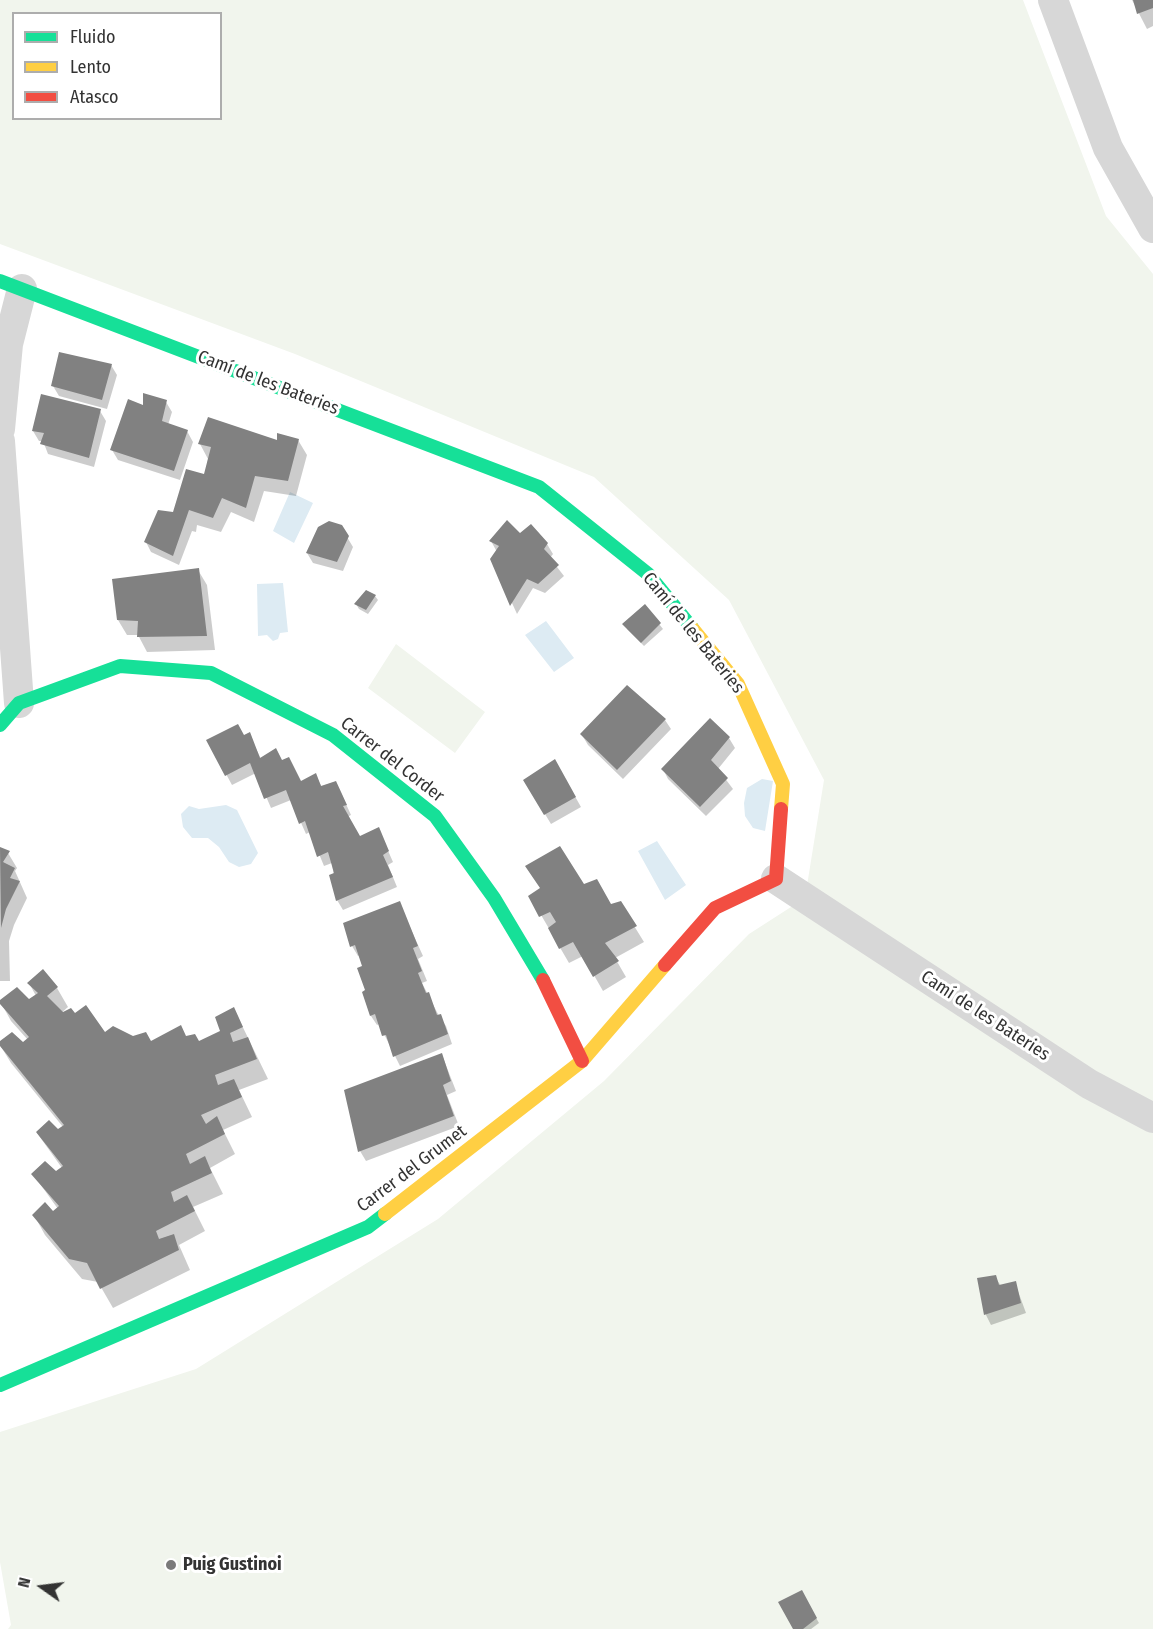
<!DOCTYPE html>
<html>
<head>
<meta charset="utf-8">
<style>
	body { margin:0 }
	#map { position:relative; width:1153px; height:1629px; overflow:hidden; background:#fff; font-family:"Fira Sans Condensed",sans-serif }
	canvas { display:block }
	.legend { position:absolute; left:12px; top:12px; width:210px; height:108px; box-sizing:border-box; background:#fff; border:2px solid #adadad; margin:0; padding:8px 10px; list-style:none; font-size:18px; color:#333 }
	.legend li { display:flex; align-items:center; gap:12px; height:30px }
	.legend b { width:30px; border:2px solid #adadad }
	.north { position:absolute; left:12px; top:1557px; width:60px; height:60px; -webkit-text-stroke:4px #fff; paint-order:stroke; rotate:284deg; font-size:16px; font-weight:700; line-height:24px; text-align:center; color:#333 }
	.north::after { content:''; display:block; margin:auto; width:21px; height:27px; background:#333; clip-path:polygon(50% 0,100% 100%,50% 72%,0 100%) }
</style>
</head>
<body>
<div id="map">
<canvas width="1153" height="1629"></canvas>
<ul class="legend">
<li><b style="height:8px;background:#16e098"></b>Fluido</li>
<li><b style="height:8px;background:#ffcf43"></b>Lento</li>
<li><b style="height:8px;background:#f24e42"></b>Atasco</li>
</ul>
<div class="north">N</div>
</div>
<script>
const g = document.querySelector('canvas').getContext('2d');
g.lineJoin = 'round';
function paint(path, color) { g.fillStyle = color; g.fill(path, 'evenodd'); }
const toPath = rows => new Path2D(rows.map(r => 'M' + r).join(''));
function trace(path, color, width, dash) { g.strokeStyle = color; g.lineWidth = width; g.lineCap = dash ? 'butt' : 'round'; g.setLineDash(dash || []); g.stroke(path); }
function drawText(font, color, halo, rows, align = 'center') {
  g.font = font + ' "Fira Sans Condensed",sans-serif'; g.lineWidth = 6; g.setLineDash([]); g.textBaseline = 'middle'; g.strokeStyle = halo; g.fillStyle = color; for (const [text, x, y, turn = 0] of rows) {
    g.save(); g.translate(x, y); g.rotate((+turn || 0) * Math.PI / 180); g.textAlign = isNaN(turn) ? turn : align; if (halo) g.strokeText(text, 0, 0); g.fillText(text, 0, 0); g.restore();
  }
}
const green = toPath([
	[0,0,1023,0,1106,216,1153,274,1153,1629,8,1629,11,1625,0,1562,0,1432,196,1369,438,1219,604,1081,749,934,805,898,824,780,729,600,594,477,295,354,0,244],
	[14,14,220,14,220,118,14,118],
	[396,644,485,712,455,753,368,688]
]);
const water = toPath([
	[290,492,313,503,294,543,273,531],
	[283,583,288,632,280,633,278,639,273,641,267,635,258,636,257,584],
	[546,621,574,658,554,672,525,635],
	[762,779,773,781,765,831,753,828,745,816,744,803,747,788],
	[226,805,237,810,258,853,251,864,239,867,229,862,219,847,208,838,192,838,183,827,181,814,189,806,199,809],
	[657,841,686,885,665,900,638,851]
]);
const shadow = toPath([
	[1132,0,1153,0,1153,26,1147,29],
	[111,365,117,375,107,409,59,396,53,386],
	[166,402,172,412,168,425,187,431,193,442,180,480,118,460,112,450,144,407],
	[100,411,106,421,94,467,48,454,43,441,39,441,33,431],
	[298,440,307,455,296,496,264,491,254,522,231,512,221,532,197,525,196,532,192,531,179,565,151,552,146,542,177,517,205,476,208,459,200,444],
	[341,527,353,547,343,571,313,563,307,553],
	[520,535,547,544,553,554,550,558,564,576,545,593,533,588,517,614,492,559,497,552,491,541],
	[198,570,207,585,215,650,147,652,138,635,127,635,118,620],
	[375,596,378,600,368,614,359,609,356,604],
	[645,606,663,629,644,646,627,629],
	[665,720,671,729,623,779,588,745,582,735],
	[249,734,261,759,282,762,301,783,315,775,322,787,341,793,351,815,347,817,359,838,378,828,393,862,388,865,397,887,343,910,337,900,332,863,324,866,310,832,306,834,291,800,271,808,256,773,232,785,208,741,244,737],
	[729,738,735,748,718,769,733,789,706,816,668,779,663,769],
	[555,761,581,807,551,824,525,781],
	[0,848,8,853,17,868,15,871,27,898,14,925,9,941,10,981,0,981],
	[584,886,611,906,620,903,644,942,615,958,626,977,603,991,583,956,569,963,530,896],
	[399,903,423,956,418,959,427,981,422,983,439,1016,446,1026,452,1044,400,1066,379,1024,377,1025,371,1016,363,993,367,991,364,967,360,955,358,956,352,946],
	[29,983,57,988,68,1007,60,1014,75,1015,105,1034,150,1043,187,1037,199,1043,222,1031,234,1009,268,1079,239,1090,252,1117,223,1130,235,1154,210,1168,223,1194,193,1207,205,1231,179,1245,190,1270,113,1308,98,1282,82,1279,45,1235,34,1215,53,1213,58,1209,33,1174,56,1173,62,1168,37,1133,58,1130,63,1127,11,1063,0,1045,23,1044,28,1040,11,1021,0,1001,29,1001,36,996],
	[442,1055,456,1091,447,1095,459,1126,366,1161,360,1151],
	[995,1277,1001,1286,1015,1283,1026,1313,991,1325,986,1315,979,1279],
	[801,1592,819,1623,811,1629,795,1629]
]);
const building = toPath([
	[1133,0,1153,0,1153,8,1137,14],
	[59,352,112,364,102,400,51,386],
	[143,393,167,400,162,421,188,430,174,471,110,450,128,399,143,405],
	[41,394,101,409,89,458,40,444,44,433,32,431],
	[208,417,277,440,277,433,299,439,288,481,255,476,246,508,222,498,213,518,189,510,173,556,144,542,158,510,173,512,186,469,204,474,211,447,198,444],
	[507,520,520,533,531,524,548,543,544,549,559,565,538,584,527,579,510,606,490,559,499,546,489,541],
	[329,521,342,525,349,536,337,562,306,553,318,527],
	[199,568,207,636,137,637,138,621,117,620,112,579],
	[366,590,376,595,366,610,354,604],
	[645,604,661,623,641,643,622,624],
	[627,685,666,719,617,770,580,734],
	[710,718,730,737,711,760,728,778,700,807,661,769],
	[238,724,244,735,250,732,260,758,276,748,282,760,289,757,301,781,316,773,321,786,336,781,347,805,343,806,360,836,379,827,389,851,383,855,393,877,336,901,329,875,334,873,328,852,317,857,305,821,299,824,286,790,264,799,250,763,225,776,206,740],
	[555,759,576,797,544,815,523,780],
	[560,846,584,884,597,879,611,904,621,901,637,926,605,943,619,961,593,977,573,942,559,949,548,928,556,922,550,912,539,917,528,896,540,888,525,866],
	[0,847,10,851,3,862,15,868,10,878,20,881,6,909,1,928],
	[400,901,418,946,413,948,422,971,418,973,426,993,429,992,437,1015,441,1014,448,1034,393,1057,386,1035,382,1036,375,1014,370,1016,362,992,365,990,357,968,362,966,355,945,350,947,343,923],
	[43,969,58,987,47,996,63,1012,71,1008,75,1013,86,1005,105,1032,113,1026,133,1036,146,1032,151,1041,181,1025,186,1036,195,1034,199,1041,220,1031,215,1017,234,1007,243,1027,230,1033,233,1042,248,1037,257,1059,215,1075,218,1085,234,1079,242,1097,201,1115,206,1124,217,1116,225,1134,186,1154,190,1164,205,1156,212,1173,171,1192,174,1202,187,1195,195,1211,156,1231,159,1239,174,1234,179,1250,100,1289,87,1263,69,1259,32,1215,45,1202,53,1211,59,1206,31,1174,45,1161,56,1171,63,1166,36,1132,49,1120,58,1129,64,1125,0,1046,0,1041,12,1032,23,1042,29,1037,0,1004,0,1000,17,987,29,999,38,993,27,983],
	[442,1053,451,1081,443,1085,454,1116,358,1152,344,1090],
	[996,1275,999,1285,1016,1281,1021,1303,984,1315,977,1278],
	[802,1590,817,1618,803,1629,793,1629,778,1602]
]);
const street = toPath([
	[1053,0,1108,148,1153,228],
	[0,429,8,344,22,289],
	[0,441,19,703],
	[776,879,1089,1084,1153,1118]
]);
const fast = toPath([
	[0,281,539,487,648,574,692,628],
	[0,725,19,703,120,666,211,673,333,735,435,816,494,898,543,980],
	[0,1385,368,1227,385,1214]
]);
const slow = toPath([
	[692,628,738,684,783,784,781,809],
	[385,1214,582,1061,665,965]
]);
const jam = toPath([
	[665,965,715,908,776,879,781,809],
	[543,980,582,1061]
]);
const markers = [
	[171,1565,6,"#7a7a7a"]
];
const streetNames = [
	["Camí de les Bateries",268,383,21],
	["Camí de les Bateries",693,633,51],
	["Carrer del Corder",392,760,38],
	["Camí de les Bateries",985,1016,33],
	["Carrer del Grumet",412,1169,-37]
];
const poiNames = [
	["Puig Gustinoi",183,1565]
];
paint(green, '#f1f5ed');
paint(water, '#ddebf3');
paint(shadow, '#0003');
paint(building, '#818181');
trace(street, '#d7d7d7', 30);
trace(fast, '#16e098', 14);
trace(slow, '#ffcf43', 14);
trace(jam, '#f24e42', 14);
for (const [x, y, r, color] of markers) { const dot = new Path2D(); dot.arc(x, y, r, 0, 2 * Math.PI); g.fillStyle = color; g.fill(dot); trace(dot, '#fff', 2); }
drawText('18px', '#333', '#fff', streetNames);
drawText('bold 18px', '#333', '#fff', poiNames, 'left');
</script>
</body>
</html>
